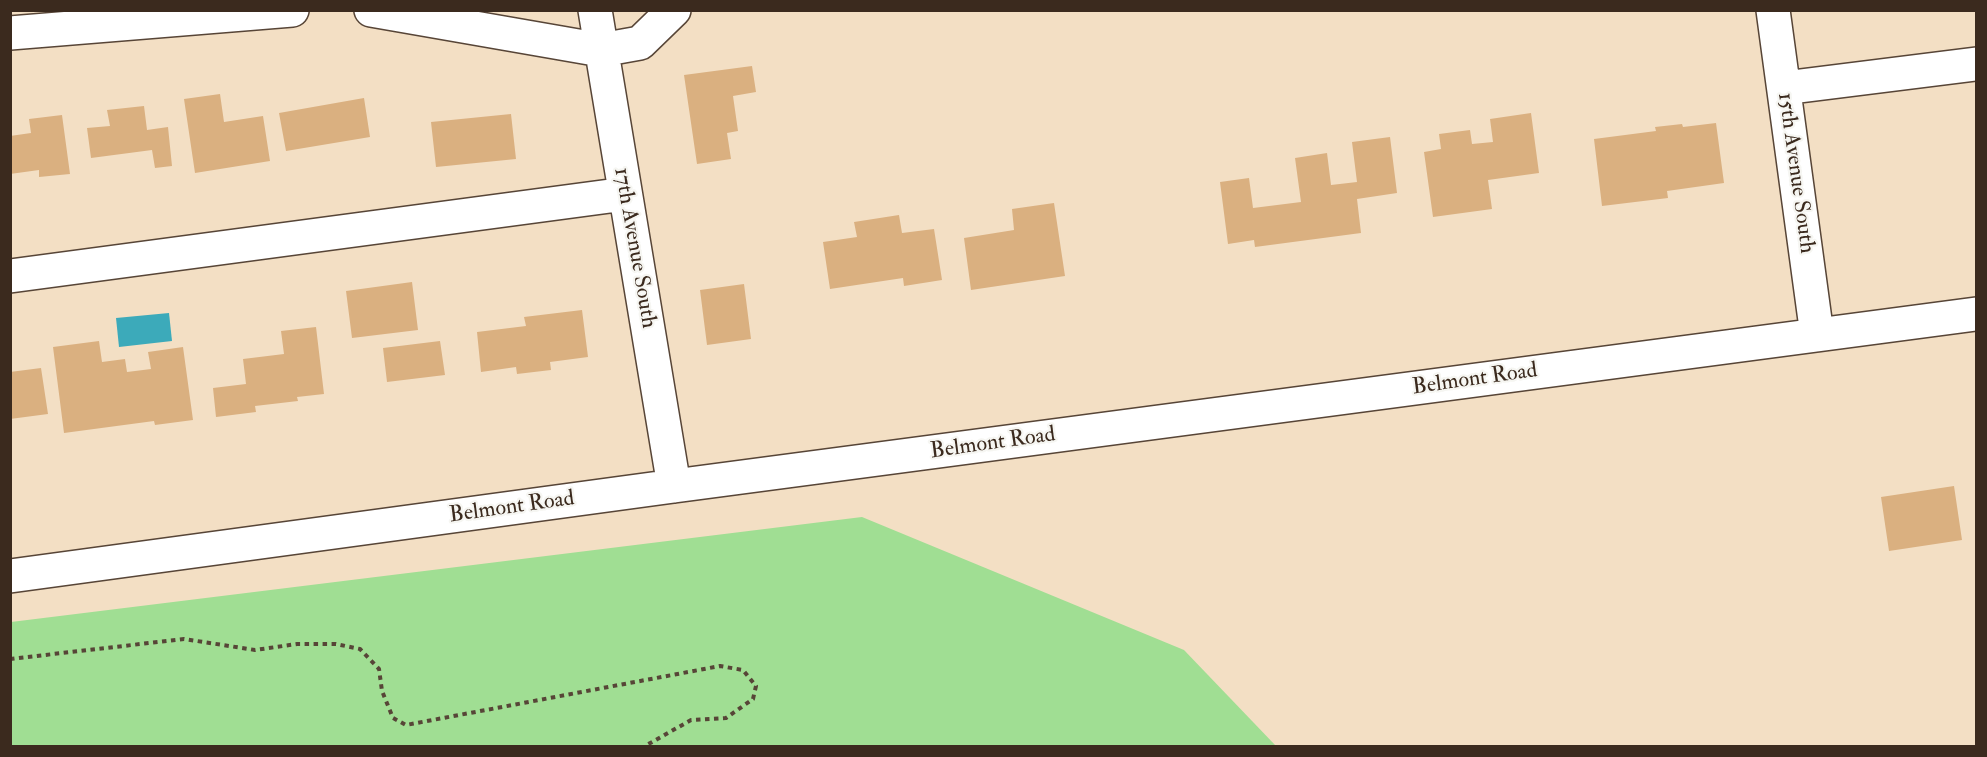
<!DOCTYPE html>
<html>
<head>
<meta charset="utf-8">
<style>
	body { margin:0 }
	#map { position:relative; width:1987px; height:757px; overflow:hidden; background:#f3dfc4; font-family:"IM FELL Double Pica",serif }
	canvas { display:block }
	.frame { position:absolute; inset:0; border:12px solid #3b2a1e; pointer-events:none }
</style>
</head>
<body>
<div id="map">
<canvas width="1987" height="757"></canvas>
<div class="frame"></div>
</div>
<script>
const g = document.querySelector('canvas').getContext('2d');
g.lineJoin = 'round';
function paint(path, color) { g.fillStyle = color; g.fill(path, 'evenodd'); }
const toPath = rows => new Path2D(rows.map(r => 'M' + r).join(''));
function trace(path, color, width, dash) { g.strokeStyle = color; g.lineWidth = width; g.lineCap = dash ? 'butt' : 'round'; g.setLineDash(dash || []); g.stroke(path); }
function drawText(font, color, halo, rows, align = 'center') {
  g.font = font + ' "IM FELL Double Pica",serif'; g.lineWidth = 4.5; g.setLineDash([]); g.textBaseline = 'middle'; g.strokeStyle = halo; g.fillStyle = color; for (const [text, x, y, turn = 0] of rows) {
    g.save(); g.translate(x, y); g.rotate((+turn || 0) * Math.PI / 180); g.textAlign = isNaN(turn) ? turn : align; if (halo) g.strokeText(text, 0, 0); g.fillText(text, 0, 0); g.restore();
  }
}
const green = toPath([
	[862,517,1184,650,1276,746,11,746,11,622]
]);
const water = toPath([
	[169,313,172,341,119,347,116,318]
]);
const building = toPath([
	[752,66,756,92,733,96,738,131,727,133,731,159,697,164,684,75],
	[220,94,224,122,263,116,270,161,195,173,184,99],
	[364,98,370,137,286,151,279,113],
	[144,106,147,130,168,127,172,166,155,168,152,150,91,158,87,128,110,126,107,110],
	[1531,113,1539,173,1488,180,1492,209,1433,217,1424,152,1441,149,1439,134,1470,130,1472,144,1493,142,1490,119],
	[511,114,516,159,436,167,431,122],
	[62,115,70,174,39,177,39,170,10,174,10,136,31,133,29,119],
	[1716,123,1724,183,1667,191,1668,198,1602,206,1594,139,1656,131,1655,127,1682,124,1683,127],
	[1390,137,1397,193,1357,199,1361,233,1255,247,1254,240,1228,244,1220,182,1249,178,1253,208,1301,202,1295,158,1327,153,1331,185,1357,182,1352,142],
	[1054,203,1065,276,971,290,964,238,1014,230,1012,209],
	[899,215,902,233,934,229,942,280,904,286,903,278,830,289,823,242,857,237,854,222],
	[412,282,418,330,352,338,346,291],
	[744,284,751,339,707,345,700,290],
	[582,310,588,357,550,362,551,370,517,374,516,367,481,372,477,332,526,326,524,317],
	[316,327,324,394,297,397,298,401,255,406,256,412,216,417,213,388,246,384,243,359,284,354,281,331],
	[99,341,102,362,125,359,127,372,151,369,148,352,183,347,193,420,155,425,154,421,64,433,53,347],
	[440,341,445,375,387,382,383,348],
	[41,368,48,414,10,419,10,372],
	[1954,486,1962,540,1889,551,1881,497]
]);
const path = toPath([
	[10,659,184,639,255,650,297,644,336,644,360,649,379,669,382,691,393,718,406,725,720,666,743,670,756,686,753,699,726,718,691,720,645,746]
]);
const minor = toPath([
	[371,10,601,50,640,43,674,10],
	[595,10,674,486],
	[1773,10,1817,335],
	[10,33,292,10],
	[1784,88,1976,64],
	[10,276,625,194],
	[10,576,674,486,1976,314]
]);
const streetNames = [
	["15th Avenue South",1795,173,82],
	["17th Avenue South",634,248,80],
	["Belmont Road",1475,380,-8],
	["Belmont Road",993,444,-8],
	["Belmont Road",512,508,-8]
];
paint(green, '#a0de93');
paint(water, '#3caaba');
paint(building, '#dab080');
trace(minor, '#574537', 36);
trace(path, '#574537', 4, [4.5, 4.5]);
trace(minor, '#fff', 33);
drawText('22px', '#3b2a1e', '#f6f6f2', streetNames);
</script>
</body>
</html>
